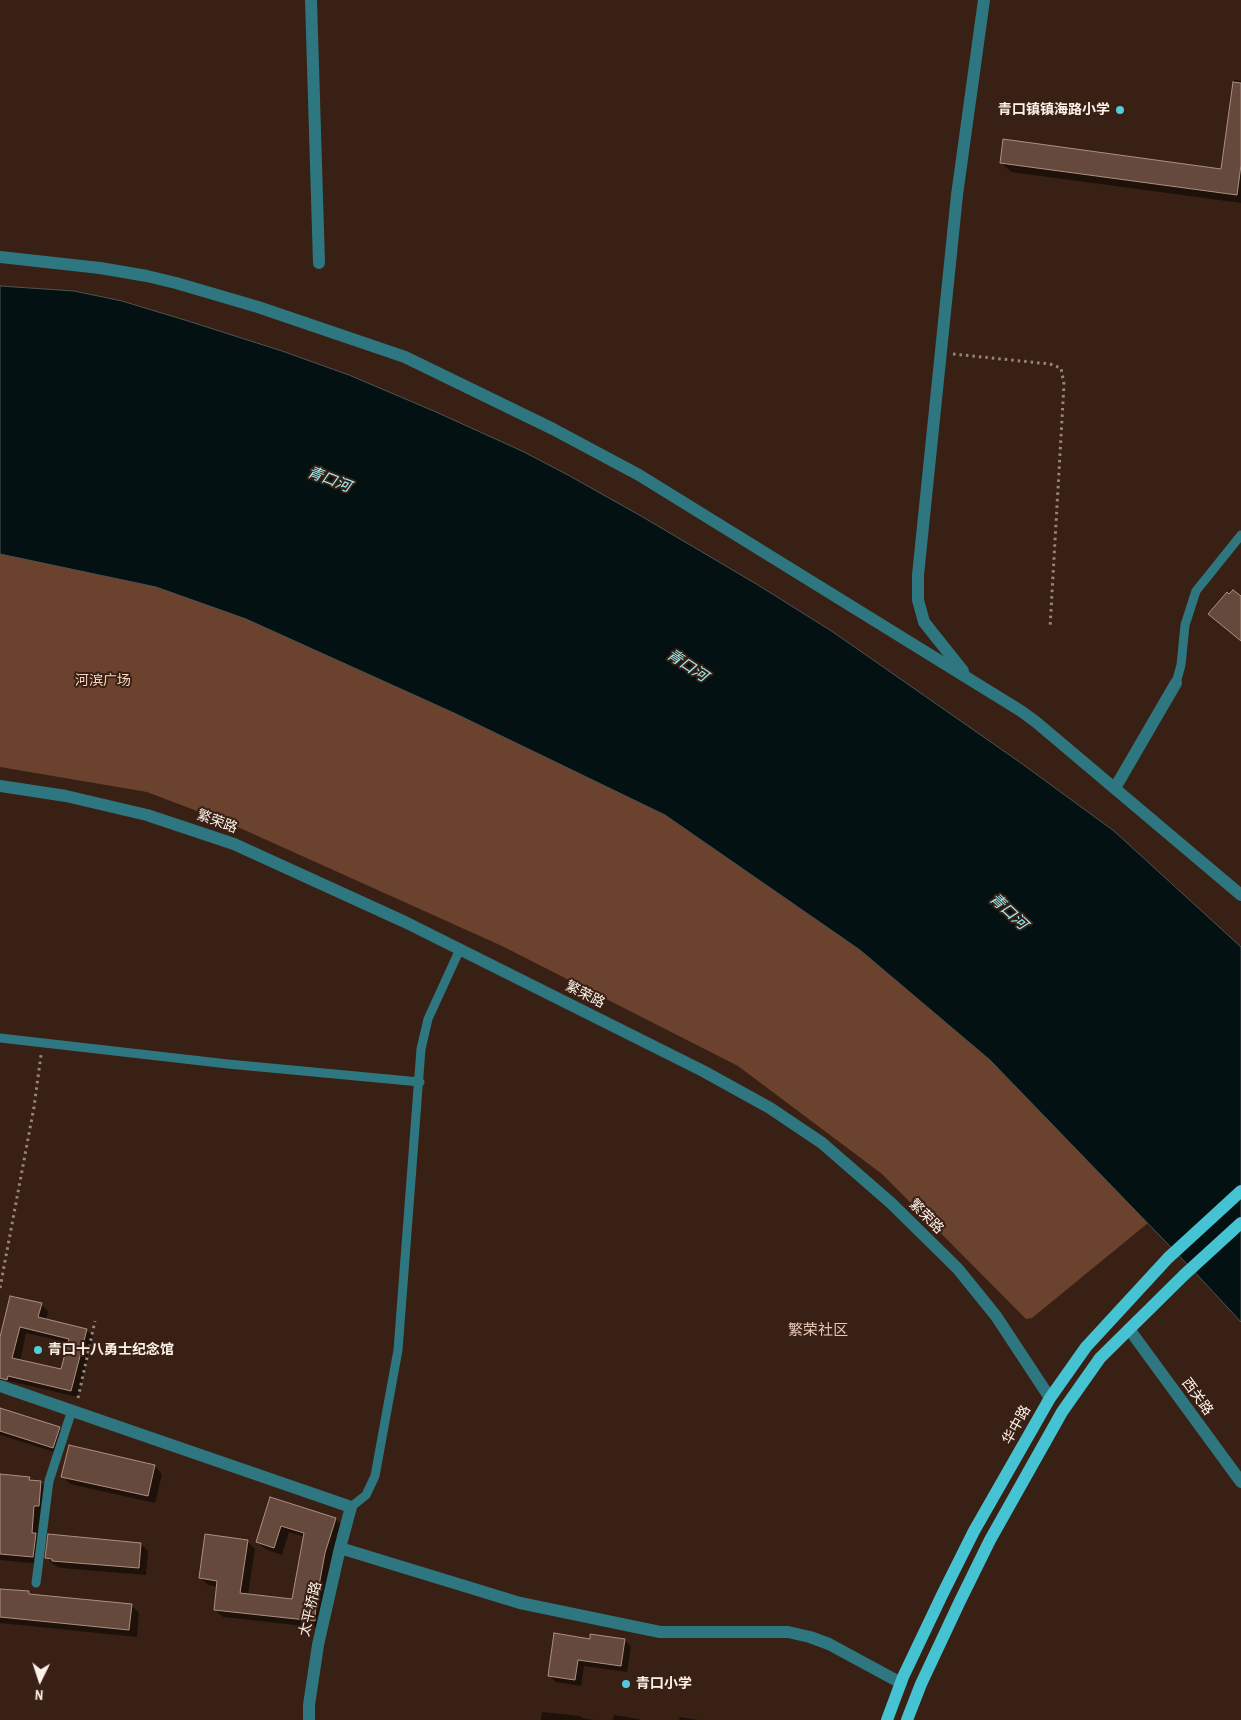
<!DOCTYPE html>
<html>
<head>
<meta charset="utf-8">
<style>
	body { margin:0 }
	#map { position:relative; width:1241px; height:1720px; overflow:hidden; background:#382114; font-family:"Archivo Narrow",sans-serif }
	canvas { display:block }
	.north { position:absolute; left:15px; top:1655px; width:50px; height:50px; -webkit-text-stroke:4px #382114; paint-order:stroke; rotate:184deg; font-size:14px; font-weight:700; line-height:20px; text-align:center; color:#fef1ea }
	.north::after { content:''; display:block; margin:auto; width:18px; height:22px; background:#fef1ea; clip-path:polygon(50% 0,100% 100%,50% 72%,0 100%) }
</style>
</head>
<body>
<div id="map">
<canvas width="1241" height="1720"></canvas>
<div class="north">N</div>
</div>
<script>
const g = document.querySelector('canvas').getContext('2d');
g.lineJoin = 'round';
function paint(path, color) { g.fillStyle = color; g.fill(path, 'evenodd'); }
const toPath = rows => new Path2D(rows.map(r => 'M' + r).join(''));
function trace(path, color, width, dash) { g.strokeStyle = color; g.lineWidth = width; g.lineCap = dash ? 'butt' : 'round'; g.setLineDash(dash || []); g.stroke(path); }
function drawText(font, color, halo, rows, align = 'center') {
  g.font = font + ' "Archivo Narrow","Noto Sans SC",sans-serif'; g.lineWidth = 4; g.setLineDash([]); g.textBaseline = 'middle'; g.strokeStyle = halo; g.fillStyle = color; for (const [text, x, y, turn = 0] of rows) {
    g.save(); g.translate(x, y); g.rotate((+turn || 0) * Math.PI / 180); g.textAlign = isNaN(turn) ? turn : align; if (halo) g.strokeText(text, 0, 0); g.fillText(text, 0, 0); g.restore();
  }
}
const green = toPath([
	[0,554,156,587,246,619,454,713,665,815,860,950,990,1060,1148,1223,1032,1318,1026,1319,882,1174,738,1066,502,946,231,824,147,792,0,767]
]);
const water = toPath([
	[0,286,74,291,122,301,188,321,282,351,349,375,436,412,522,451,568,475,641,516,758,585,833,632,1021,763,1114,831,1241,947,1241,1322,1190,1267,990,1060,860,950,665,815,454,713,246,619,156,587,0,554,0,286]
]);
const shadow = toPath([
	[1234,80,1241,81,1241,203,1011,172,1001,162,1222,170],
	[41,1305,48,1311,46,1320,86,1330,93,1336,78,1397,0,1379,0,1343],
	[26,1333,69,1343,62,1371,20,1361],
	[0,1410,59,1428,67,1436,61,1454,0,1435],
	[155,1466,162,1474,155,1503,70,1484,63,1476],
	[0,1474,29,1479,33,1482,40,1482,48,1490,40,1564,0,1560],
	[271,1499,336,1519,343,1526,322,1628,223,1617,215,1610,218,1587,208,1585,200,1578,247,1541,255,1549,248,1595,293,1600,305,1537,289,1532,282,1555,265,1549,258,1542],
	[141,1544,148,1551,146,1575,61,1568,54,1565,47,1558],
	[0,1590,29,1593,31,1595,131,1605,139,1613,137,1637,0,1623],
	[591,1640,625,1640,631,1647,627,1672,584,1666,581,1686,556,1682,549,1675],
	[542,1712,580,1716,583,1718,595,1720,541,1720],
	[614,1715,639,1719,640,1720,613,1720],
	[680,1717,699,1720,679,1720]
]);
const building = toPath([
	[1233,82,1241,83,1241,165,1237,195,1000,163,1003,139,1221,169,1233,82],
	[1233,590,1241,596,1241,641,1208,614,1227,592,1229,594,1233,590],
	[10,1296,42,1303,38,1317,87,1329,71,1391,8,1376,7,1380,0,1378,0,1337,10,1296],
	[20,1327,69,1339,61,1369,12,1358,20,1327],
	[0,1408,60,1427,53,1448,0,1431,0,1408],
	[69,1445,155,1465,148,1496,61,1477,69,1445],
	[0,1474,30,1477,29,1480,41,1481,39,1506,34,1506,32,1533,36,1533,33,1557,0,1554,0,1474],
	[270,1497,336,1518,325,1553,316,1602,315,1621,214,1610,217,1581,199,1578,205,1534,248,1540,240,1593,292,1599,304,1533,281,1526,274,1548,256,1542,270,1497],
	[48,1534,141,1543,139,1568,52,1561,52,1559,45,1558,48,1534],
	[0,1589,29,1591,29,1594,132,1604,129,1630,0,1617,0,1589],
	[554,1633,590,1639,590,1634,625,1639,621,1666,578,1660,575,1680,548,1676,554,1633]
]);
const path = toPath([
	[953,354,1050,364,1061,368,1064,384,1050,628],
	[0,1288,34,1107,41,1055],
	[78,1398,95,1321]
]);
const lane = toPath([
	[1176,683,1181,665,1185,625,1196,591,1241,535],
	[0,1038,228,1064,420,1082],
	[351,1507,366,1495,375,1476,398,1350,421,1049,428,1019,460,949],
	[36,1583,49,1481,72,1410]
]);
const street = toPath([
	[311,0,319,263],
	[0,257,100,268,147,276,176,283,258,307,405,357,553,429,639,475,1021,711,1036,722,1241,895],
	[963,671,924,622,918,600,918,575,957,195,984,0],
	[0,786,66,796,147,815,234,844,405,922,703,1071,770,1108,822,1143,891,1203,958,1269,996,1316,1050,1398],
	[1115,788,1176,683],
	[1129,1329,1241,1482],
	[0,1386,351,1507,340,1548,318,1645,309,1705,309,1720],
	[340,1548,520,1603,660,1632,788,1632,810,1637,829,1644,901,1683]
]);
const primary = toPath([
	[887,1720,903,1677,943,1593,974,1531,1050,1398,1086,1347,1168,1258,1241,1191],
	[907,1720,921,1684,960,1601,990,1540,1062,1412,1100,1358,1184,1275,1241,1223]
]);
const markers = [
	[1120,110,5,"#52cbda"],
	[38,1350,5,"#52cbda"],
	[626,1684,5,"#52cbda"]
];
const poiNames = [
	["青口镇镇海路小学",1110,110,"right"],
	["青口十八勇士纪念馆",48,1350],
	["青口小学",636,1684]
];
const parkNames = [
	["河滨广场",103,681]
];
const streetNames = [
	["繁荣路",217,822,20],
	["繁荣路",585,995,27],
	["繁荣路",926,1217,45],
	["西关路",1197,1397,54],
	["华中路",1017,1425,-61],
	["太平桥路",311,1609,-77]
];
const waterNames = [
	["青口河",329,480,21],
	["青口河",687,666,34],
	["青口河",1008,912,43]
];
const neighbourhoodNames = [
	["繁荣社区",818,1331]
];
paint(green, '#6a422d');
paint(water, '#041112');
trace(water, '#4f5453', 1);
paint(shadow, '#0007');
paint(building, '#64493c');
trace(building, '#ae8f81', 1);
trace(path, '#97857b', 3, [2.5, 4]);
trace(lane, '#2e7780', 9);
trace(street, '#2e7780', 12);
trace(primary, '#45c3d2', 12);
for (const [x, y, r, color] of markers) { const dot = new Path2D(); dot.arc(x, y, r, 0, 2 * Math.PI); g.fillStyle = color; g.fill(dot); trace(dot, '#382114', 2); }
drawText('bold 14px', '#fef1ea', '#382114', poiNames, 'left');
drawText('14px', '#fbd3bf', '#382114', parkNames);
drawText('14px', '#fef1ea', '#382114', streetNames);
drawText('italic 15px', '#9eeef8', '#382114', waterNames);
drawText('15px', '#e7c7b7', '#382114', neighbourhoodNames);
</script>
</body>
</html>
